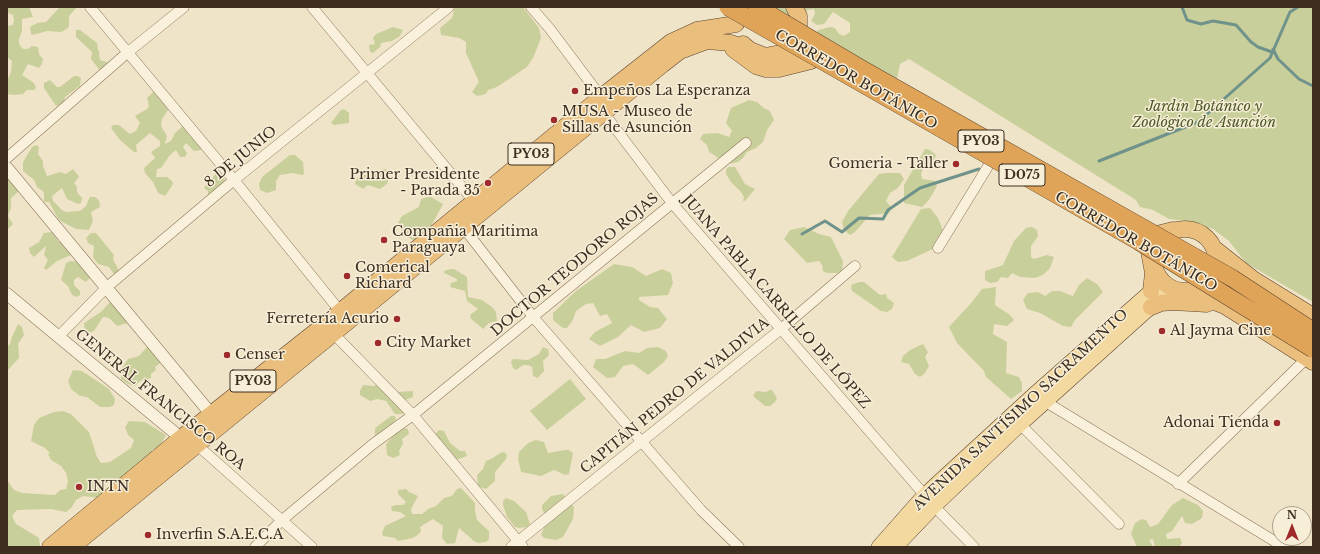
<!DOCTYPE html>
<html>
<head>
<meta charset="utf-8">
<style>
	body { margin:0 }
	#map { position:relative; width:1320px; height:554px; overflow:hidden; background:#f0e4c8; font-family:"Libre Baskerville",serif }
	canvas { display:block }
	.frame { position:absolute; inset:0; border:8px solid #3d2e20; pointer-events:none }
	.north { position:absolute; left:1272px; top:506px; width:40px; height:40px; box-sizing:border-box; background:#f7eed8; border:1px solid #ada18e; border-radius:50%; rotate:0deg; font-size:11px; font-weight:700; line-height:16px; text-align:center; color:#3d2e20 }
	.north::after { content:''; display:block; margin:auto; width:14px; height:18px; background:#9e2a2b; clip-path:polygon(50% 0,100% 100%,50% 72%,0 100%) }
</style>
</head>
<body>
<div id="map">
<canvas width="1320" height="554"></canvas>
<div class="frame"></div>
<div class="north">N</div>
</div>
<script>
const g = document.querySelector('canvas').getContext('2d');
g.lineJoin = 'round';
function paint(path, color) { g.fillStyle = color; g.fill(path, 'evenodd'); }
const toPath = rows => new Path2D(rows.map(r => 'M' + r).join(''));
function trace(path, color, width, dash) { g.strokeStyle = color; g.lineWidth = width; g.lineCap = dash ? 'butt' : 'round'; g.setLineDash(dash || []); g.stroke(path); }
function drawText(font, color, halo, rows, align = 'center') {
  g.font = font + ' "Libre Baskerville",serif'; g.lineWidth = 3; g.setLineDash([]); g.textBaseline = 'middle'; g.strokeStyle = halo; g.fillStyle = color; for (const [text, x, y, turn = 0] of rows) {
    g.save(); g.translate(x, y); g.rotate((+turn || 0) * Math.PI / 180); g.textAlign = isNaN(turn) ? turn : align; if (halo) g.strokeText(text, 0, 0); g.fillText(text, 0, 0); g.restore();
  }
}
const green = toPath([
	[8,7,28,7,30,9,33,17,22,19,22,31,19,39,19,44,23,49,28,49,32,46,38,47,39,54,43,59,42,64,39,68,28,64,22,75,34,83,36,88,34,90,27,90,23,94,14,95,7,94,7,81,11,72,12,61,7,57,7,26,13,25,14,21,13,15,8,13],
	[60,7,77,7,69,16,69,26,68,28,61,32,47,31,33,35,31,34,30,27,37,23,46,22],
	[455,7,523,7,539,28,541,38,533,58,527,67,497,87,488,90,486,94,477,96,472,92,479,82,466,53,466,42,459,38,441,35,440,28,452,18],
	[769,7,1313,7,1313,302,1246,263,1229,241,1213,229,1194,222,1169,219,1153,210,1140,207,1136,200,909,59,900,64,897,79,815,36,818,30,830,27,835,28,839,34,844,36,850,32,850,23,833,12,824,24,817,25,811,21,815,14,814,9,804,11,799,22],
	[393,27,403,30,400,36,392,41,381,43,380,47,373,53,370,52,369,45,375,44,373,38,376,34],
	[76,30,80,30,97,43,98,50,100,53,99,53,100,60,110,63,102,73,91,59,92,52,76,37],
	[74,76,77,76,81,78,80,86,65,97,64,103,56,106,44,88,44,83,50,80,57,87,60,87],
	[154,91,168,104,168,110,162,119,161,126,167,136,165,144,171,141,175,133,185,124,188,134,201,145,201,150,194,151,186,143,183,147,187,153,185,157,180,157,176,150,170,155,161,168,157,169,156,177,167,177,173,182,172,186,165,196,158,193,153,182,145,173,144,168,155,158,151,152,160,146,160,141,150,133,136,145,137,152,134,152,120,140,111,128,113,125,119,125,130,134,136,131,140,123,135,116,147,109,149,106,147,98],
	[749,100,757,102,764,108,770,111,774,120,767,130,763,142,756,148,747,152,743,158,738,162,728,164,709,152,707,145,700,139,703,134,718,133,729,137,732,131,726,123,731,108],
	[344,109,349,113,349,123,334,125,331,123,340,111],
	[36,145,39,147,38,154,43,161,43,166,47,176,60,172,66,174,73,169,78,175,79,177,74,183,77,187,77,192,82,198,81,203,78,204,67,199,62,188,52,196,53,201,62,210,66,212,80,211,86,206,90,197,95,197,99,200,100,207,91,212,93,221,89,230,76,229,59,220,49,202,44,202,44,192,37,187,34,180,23,171,23,162,32,147],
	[925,149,930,150,936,155,933,162,923,168,921,174,922,179,935,181,937,186,929,200,922,207,904,203,904,185],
	[290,155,295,155,303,162,304,174,302,175,293,173,280,175,276,181,276,190,267,193,260,190,259,184,262,177],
	[728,167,735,167,745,184,755,189,745,201,743,201,744,197,741,192,731,182,726,174,726,170],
	[386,169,390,176,387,184,383,187,380,189,368,185,363,189,355,184,356,179,361,175,371,175,378,170],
	[217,172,222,174,225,180,210,197,208,195,208,191,204,188],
	[886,173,900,173,904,179,898,188,890,193,886,201,891,207,890,213,870,215,855,232,850,235,844,230,842,222,848,211,879,174],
	[7,176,18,189,18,192,11,198,11,208,8,216,13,224,7,230],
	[427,197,431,197,443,204,428,232,416,242,403,234,398,223,402,216,419,207,421,199],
	[930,208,938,218,943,230,937,239,935,248,907,261,898,262,892,257,921,209],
	[804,227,819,234,831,237,843,261,842,271,837,273,827,273,823,271,822,265,819,261,807,263,784,239,790,230],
	[1032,227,1037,230,1038,236,1031,246,1031,257,1034,259,1047,255,1054,257,1050,268,1043,275,1035,278,1020,277,1012,273,1008,278,1001,277,997,282,990,283,985,280,985,271,1003,265,1014,241,1026,228],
	[52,232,58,241,63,244,71,255,57,261,46,270,44,268,48,260,44,255,46,246,34,257,30,253,29,248,39,242,44,233],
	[91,233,96,233,114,255,113,259,120,273,116,277,109,267,98,264,93,257,94,246,88,243,86,238],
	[71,261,78,262,90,278,86,282,78,277,74,280,74,285,80,291,80,295,77,297,72,295,68,286,61,280,66,263],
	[614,264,632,267,646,276,662,269,671,273,673,283,668,295,639,297,639,300,650,307,658,308,667,319,660,328,644,332,631,325,618,337,600,346,589,339,595,332,612,323,607,314,600,316,593,303,586,304,576,311,573,320,567,328,563,328,553,320,553,313,576,291],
	[450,269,454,269,467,277,468,297,482,300,492,307,496,312,497,321,489,323,483,329,470,318,471,314,478,309,467,301,465,291,450,287,451,283,457,281,457,279,444,273,444,271],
	[1087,278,1097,284,1103,292,1075,320,1071,327,1063,326,1040,313,1027,309,1023,300,1028,293,1038,292,1045,296,1052,291,1060,291,1073,296,1079,285],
	[859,282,864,282,880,295,886,294,887,298,894,303,892,309,887,312,881,311,852,291,851,285],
	[996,287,995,305,1010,315,1014,320,1007,326,994,324,993,334,1007,342,1006,373,1019,377,1022,383,1022,391,1011,399,986,377,984,371,957,343,949,327,972,302,982,289],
	[111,301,128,323,117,326,109,318,103,317,94,331,89,333,85,331,84,323,101,312],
	[18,324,22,327,24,335,18,344,19,358,7,371,7,347,10,344,12,337],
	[923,344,928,352,925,357,929,366,925,373,920,377,915,374,909,364,901,362,903,356,910,350],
	[147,347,155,348,163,361,155,367,156,370,151,374,151,378,140,381,135,386,128,384,121,379,122,368,128,359,139,356],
	[543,347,548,349,549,355,543,361,544,371,538,378,533,376,532,367,528,365,523,365,516,370,513,368,511,362,513,359,528,360,539,354],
	[658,347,666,351,668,356,664,362,648,375,633,364,623,366,615,377,607,378,593,367,596,359,605,359,625,351,639,353,647,348],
	[73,370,82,371,109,389,115,399,114,405,110,407,100,407,87,397,80,396,71,389,68,381],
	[570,379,586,399,547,430,530,411],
	[378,384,398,392,413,391,413,397,405,400,403,414,395,414,386,401,377,399,370,401,360,395,360,391,363,385,374,386],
	[770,390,772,390,777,398,775,402,770,406,765,406,753,396,756,391,766,392],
	[63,411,71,414,89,432,97,457,101,463,110,462,131,448,134,440,128,435,125,427,129,421,145,422,166,435,159,447,152,450,151,457,122,480,106,484,99,498,83,496,76,500,72,507,66,512,51,509,17,510,12,516,16,524,39,538,40,546,7,547,7,480,14,490,22,493,55,495,60,490,66,489,68,481,66,473,61,466,51,460,48,454,50,453,45,448,31,441,34,425,39,418,54,412],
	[391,416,395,416,396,420,378,438,375,436,375,428],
	[404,428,408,429,409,434,402,439,403,444,399,451,400,455,393,458,387,455,386,444,395,434],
	[439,430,444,431,450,443,460,451,465,451,467,456,456,460,444,449,442,441,435,437,436,433],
	[536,440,544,442,548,453,565,450,569,450,573,453,569,474,565,475,554,470,541,476,521,472,518,459,519,452,528,443],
	[504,452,507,455,506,459,495,472,495,481,486,489,478,486,477,475,483,469,486,461,493,458,500,453],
	[461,488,475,503,475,511,477,520,489,531,489,539,486,542,478,543,474,541,459,528,455,543,447,544,442,538,443,526,433,519,420,527,421,531,419,534,413,538,398,541,395,538,383,536,382,533,385,526,406,516,400,512,392,511,391,507,395,505,403,505,406,502,398,494,398,490,406,489,409,492,418,496,411,509,412,514,422,514,428,509,436,506,444,498,452,496,457,489],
	[563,494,574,507,573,519,563,537,556,540,544,538,541,535,546,523,546,516,542,509,542,505,551,496],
	[506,498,514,501,526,512,530,524,527,527,519,528,515,527,507,517,503,505,503,501],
	[1183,498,1198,505,1203,511,1202,518,1192,524,1185,523,1182,516,1172,531,1166,534,1167,539,1180,538,1182,543,1180,546,1155,547,1153,539,1149,540,1153,547,1137,547,1131,534,1135,523,1142,519,1146,520,1150,527,1158,524,1172,505]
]);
const stream = toPath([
	[1182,7,1187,20,1201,24,1213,21,1236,25,1251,42,1258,47,1272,52],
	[1273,49,1278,59,1299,79,1313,86],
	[1099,161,1198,122,1270,58,1290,12,1298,7],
	[802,234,825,221,842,232,859,218,883,219,888,210,920,188,979,169]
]);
const minor = toPath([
	[90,7,234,180,344,316],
	[312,7,477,205],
	[531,7,550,29,601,97,603,112,672,203,934,506,974,547],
	[7,158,127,53,184,7],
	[463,227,534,318,701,510,739,547],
	[938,248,995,155],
	[329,329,413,415,523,547],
	[58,337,107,287,234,180,449,7],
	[1041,399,1284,547],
	[1016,420,1119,524],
	[196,444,312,547],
	[1178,484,1307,358],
	[255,547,281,521,373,444,413,415,746,143],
	[511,547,781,329,855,266]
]);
const tertiary = toPath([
	[7,168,216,420],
	[7,294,181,438,187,441]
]);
const primary = toPath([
	[879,547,924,496,1034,395,1154,289,1157,281],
	[895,547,934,506,1020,424,1148,309,1167,295,1182,291]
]);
const trunk = toPath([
	[743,44,750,50,765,56,781,53,787,49,793,44,799,31,799,16,794,7],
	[733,49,756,66,766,69,779,69,811,61],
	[781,53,801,59,822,57],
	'1154 260a31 31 0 1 1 62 0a31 31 0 1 1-62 0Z',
	[1146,234,1149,236,1173,230],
	[1143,239,1147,241,1153,273,1151,291],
	[1215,249,1253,279,1313,316],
	[1186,291,1225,306,1313,362],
	[1151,307,1161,303,1173,302,1207,304],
	[50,547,181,438,325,324,601,97,671,42,697,30,736,24],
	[72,547,662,65,680,51,707,41,731,43,750,50]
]);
const motorwayBridge = toPath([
	[728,7,1138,241,1313,349],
	[757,7,862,69,1232,278,1313,331]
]);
const markers = [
	[575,91,4,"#9e2a2b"],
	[554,120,4,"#9e2a2b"],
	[956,164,4,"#9e2a2b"],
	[488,183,4,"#9e2a2b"],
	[384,240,4,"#9e2a2b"],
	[347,276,4,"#9e2a2b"],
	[397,319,4,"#9e2a2b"],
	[1162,331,4,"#9e2a2b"],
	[378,343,4,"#9e2a2b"],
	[227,355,4,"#9e2a2b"],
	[1277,423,4,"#9e2a2b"],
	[79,487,4,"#9e2a2b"],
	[148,535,4,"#9e2a2b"]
];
const shields = [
	[981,141,46],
	[531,154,46],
	[1022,175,46],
	[253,381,46]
];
const shieldNames = [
	["PY03",981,141],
	["PY03",531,154],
	["D075",1022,175],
	["PY03",253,381]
];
const streetNames = [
	["CORREDOR BOTÁNICO",856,80,30],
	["8 DE JUNIO",241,157,-39],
	["CORREDOR BOTÁNICO",1136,242,30],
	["DOCTOR TEODORO ROJAS",575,265,-40],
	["JUANA PABLA CARRILLO DE LÓPEZ",776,302,49],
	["CAPITÁN PEDRO DE VALDIVIA",675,396,-39],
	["GENERAL FRANCISCO ROA",160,400,39],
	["AVENIDA SANTÍSIMO SACRAMENTO",1021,410,-43]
];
const poiNames = [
	["Empeños La Esperanza",583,91],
	["MUSA - Museo de",562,112],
	["Sillas de Asunción",562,128],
	["Gomeria - Taller",948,164,"right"],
	["Primer Presidente",480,175,"right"],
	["- Parada 35",480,191,"right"],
	["Compañia Maritima",392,232],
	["Paraguaya",392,248],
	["Comerical",355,268],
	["Richard",355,284],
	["Ferretería Acurio",389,319,"right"],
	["Al Jayma Cine",1170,331],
	["City Market",386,343],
	["Censer",235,355],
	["Adonai Tienda",1269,423,"right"],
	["INTN",87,487],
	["Inverfin S.A.E.C.A",156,535]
];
const parkNames = [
	["Jardín Botánico y",1204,107],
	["Zoológico de Asunción",1204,123]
];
paint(green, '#c9cf9b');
trace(stream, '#6f938a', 3);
trace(minor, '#8d765c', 11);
trace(tertiary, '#8d765c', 13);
trace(primary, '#5b4430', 16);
trace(trunk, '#5b4430', 17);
trace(minor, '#faf1dc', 10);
trace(tertiary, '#faf1dc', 12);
trace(primary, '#f3d9a0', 15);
trace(trunk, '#eabe7c', 16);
trace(motorwayBridge, '#5b4430', 18, []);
trace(motorwayBridge, '#e0a458', 17);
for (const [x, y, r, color] of markers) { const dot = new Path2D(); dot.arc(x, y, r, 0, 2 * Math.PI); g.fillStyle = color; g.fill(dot); trace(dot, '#f7eed8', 1.5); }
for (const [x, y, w] of shields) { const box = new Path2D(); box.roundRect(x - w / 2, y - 11, w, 22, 3); g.fillStyle = '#f7eed8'; g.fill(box); trace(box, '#3d2e20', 1); }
drawText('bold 13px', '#3d2e20', null, shieldNames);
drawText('14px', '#3d2e20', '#f7eed8', streetNames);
drawText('14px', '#3d2e20', '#f7eed8', poiNames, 'left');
drawText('italic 14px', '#4d5a26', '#f7eed8', parkNames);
</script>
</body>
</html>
